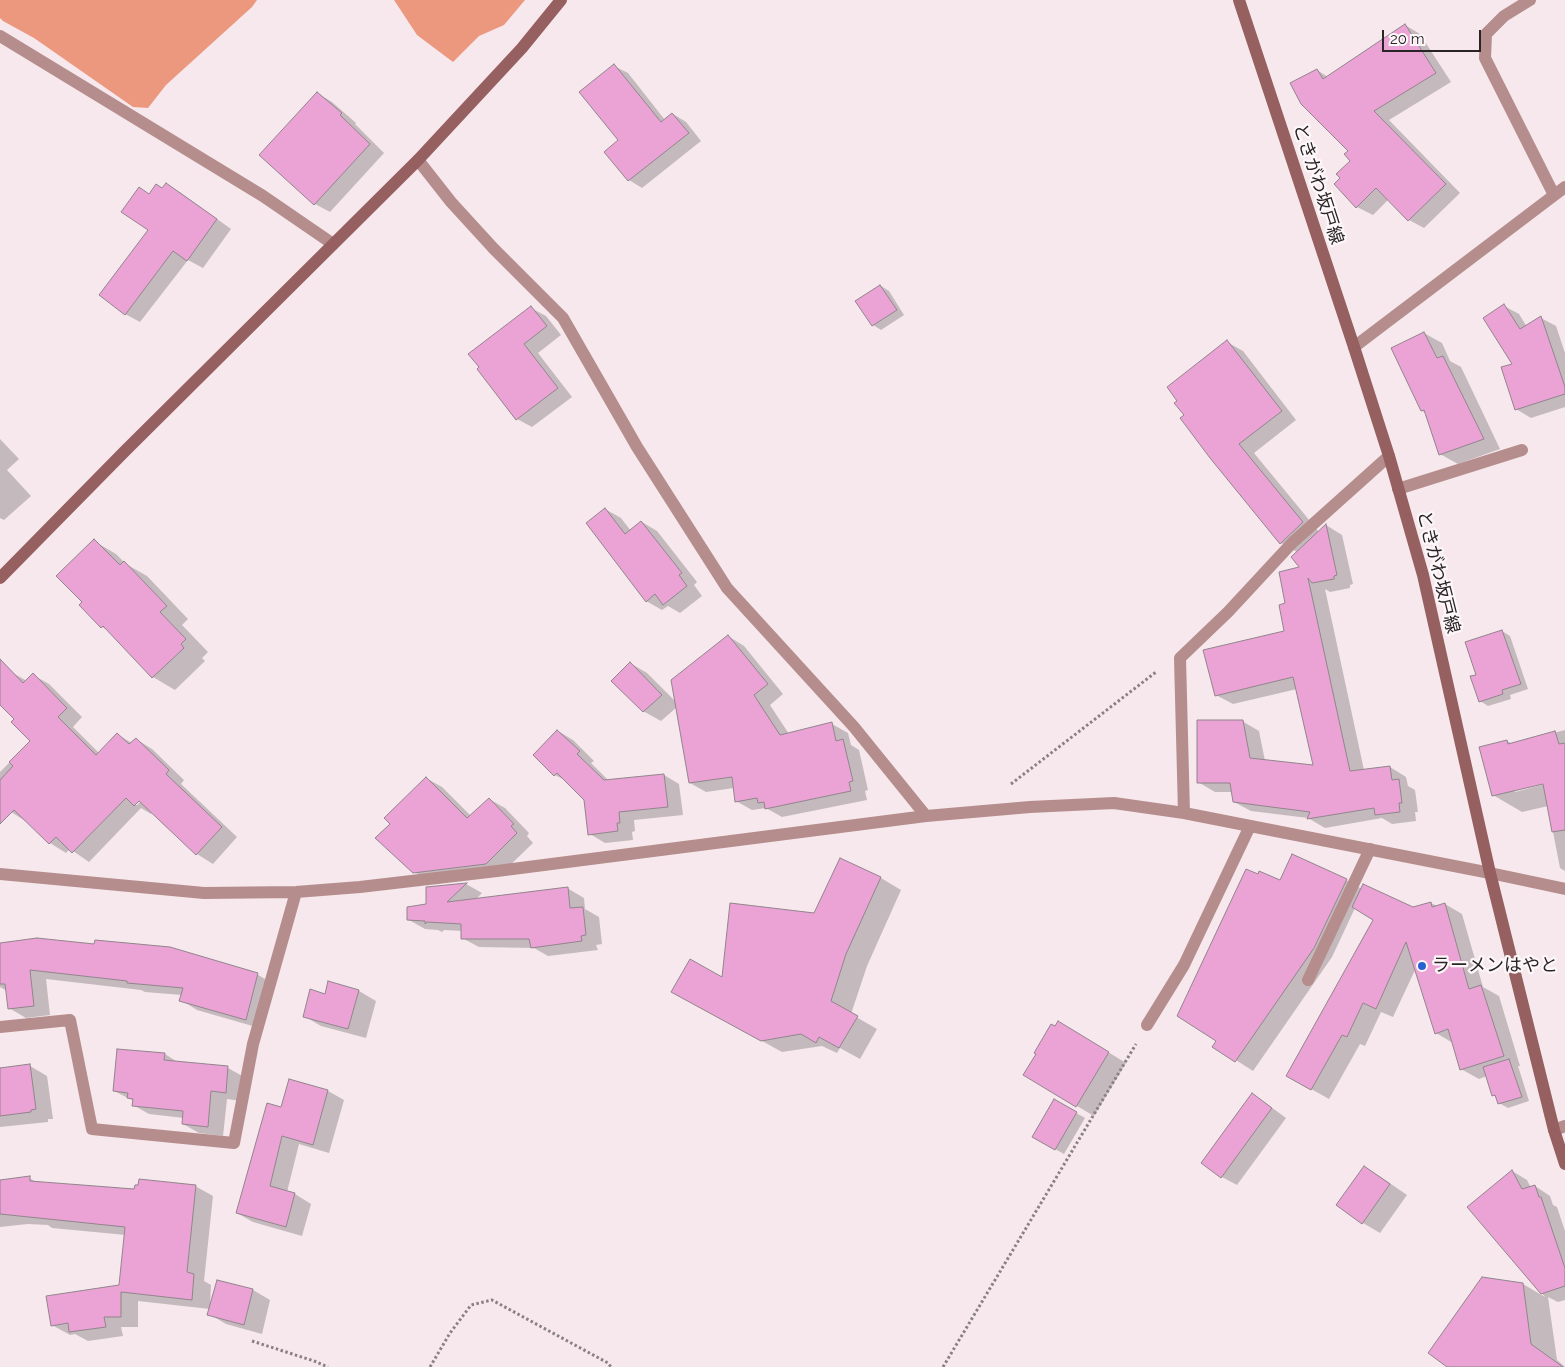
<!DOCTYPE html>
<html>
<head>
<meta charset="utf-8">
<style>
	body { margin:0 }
	#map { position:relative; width:1565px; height:1367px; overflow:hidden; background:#f6e8ec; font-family:Raleway,sans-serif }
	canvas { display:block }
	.scale { position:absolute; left:1382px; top:30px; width:99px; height:22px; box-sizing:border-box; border:2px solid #292426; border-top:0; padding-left:6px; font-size:15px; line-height:18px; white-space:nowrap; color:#292426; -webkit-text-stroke:4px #fdf7f9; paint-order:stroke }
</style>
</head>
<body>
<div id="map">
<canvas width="1565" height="1367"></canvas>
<div class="scale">20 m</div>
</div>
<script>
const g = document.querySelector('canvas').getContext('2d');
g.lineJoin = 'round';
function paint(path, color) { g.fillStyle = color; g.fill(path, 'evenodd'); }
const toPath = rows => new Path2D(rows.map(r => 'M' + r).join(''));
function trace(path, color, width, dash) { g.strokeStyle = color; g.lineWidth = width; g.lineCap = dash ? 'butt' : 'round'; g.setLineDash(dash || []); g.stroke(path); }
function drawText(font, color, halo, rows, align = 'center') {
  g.font = font + ' Raleway,"Noto Sans JP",sans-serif'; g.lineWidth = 4.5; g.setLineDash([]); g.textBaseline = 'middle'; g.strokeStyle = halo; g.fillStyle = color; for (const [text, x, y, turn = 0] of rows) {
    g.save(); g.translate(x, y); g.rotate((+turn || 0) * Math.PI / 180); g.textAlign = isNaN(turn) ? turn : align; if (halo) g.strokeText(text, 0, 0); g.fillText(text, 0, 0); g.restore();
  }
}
const forest = toPath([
	[0,0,257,0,252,7,166,85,148,108,133,107,34,38,3,21,0,18],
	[394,0,525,0,504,25,479,36,453,62,417,35]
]);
const shadow = toPath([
	[1405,25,1420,34,1451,82,1389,120,1460,193,1424,228,1409,220,1389,199,1373,215,1357,207,1341,178,1352,161,1349,151,1317,70,1328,77],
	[614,66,628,73,665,120,673,114,686,122,701,141,642,188,629,180,619,140],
	[317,93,332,102,356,123,355,124,384,153,330,212,315,204],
	[166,184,181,193,231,229,203,268,188,260,140,322,125,314,150,230,150,195,163,189],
	[881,286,889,291,904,315,881,330,873,325,857,301],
	[1504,306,1519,314,1527,327,1541,318,1556,326,1565,353,1565,407,1531,418,1516,409,1514,364],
	[531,308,546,316,561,335,538,353,572,397,532,427,517,419,478,369],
	[1424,333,1442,343,1450,361,1461,367,1500,449,1458,464,1440,454,1426,413,1422,411],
	[1227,342,1243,351,1296,420,1254,453,1319,532,1326,525,1342,535,1353,584,1350,585,1350,588,1330,592,1325,589,1364,770,1390,767,1406,777,1408,786,1415,790,1418,812,1415,812,1416,821,1392,824,1382,818,1325,828,1308,818,1251,811,1234,802,1233,792,1215,792,1198,782,1242,721,1259,731,1265,761,1314,767,1297,689,1233,704,1216,695,1285,632,1286,604,1301,568,1297,552,1281,543,1185,416],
	[0,439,19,459,7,470,31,496,4,520,0,518],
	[605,509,621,518,631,531,642,522,657,531,697,582,694,585,702,596,680,613,668,606,662,610,646,601],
	[94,541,116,554,126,564,147,576,188,619,182,625,208,652,202,658,205,661,175,690,153,677,109,631,102,627,84,602],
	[1502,631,1510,636,1528,689,1510,695,1511,699,1488,706,1480,701,1477,675],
	[728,636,744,646,783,694,770,705,789,734,832,724,848,733,851,745,859,750,868,790,865,791,867,800,782,817,766,808,752,810,736,801,734,788,706,792,690,783,677,707,661,721,643,711,630,663,647,673,676,702],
	[11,672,27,681,33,675,49,684,82,717,73,727,99,753,118,735,132,743,136,739,152,749,184,780,181,784,237,837,213,864,197,854,152,813,151,814,141,808,89,862,70,849,66,853,50,843,27,822,11,812,0,801,0,772,31,741,16,719,0,703,0,683],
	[142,796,144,798,137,805,133,805],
	[1565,730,1565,871,1560,868,1548,806,1522,812,1493,795,1507,741,1512,744],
	[1548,781,1549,783,1515,792,1515,789],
	[558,731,573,740,594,761,591,763,609,781,664,775,679,784,683,815,634,820,635,831,632,832,633,840,605,843,590,834,586,799,568,782,555,775],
	[426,778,442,787,471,816,489,799,505,808,529,833,527,836,533,843,502,873,431,881,414,872],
	[840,860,881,878,901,890,867,966,851,1014,877,1029,860,1059,840,1048,837,1053,822,1046,782,1052,693,1003,723,979,815,915],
	[1346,880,1362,889,1413,908,1431,903,1437,906,1445,904,1462,914,1483,987,1499,996,1520,1066,1518,1066,1529,1101,1508,1108,1499,1103,1497,1097,1493,1095,1487,1076,1479,1079,1461,1069,1453,1043,1436,1033,1416,968,1393,1017,1381,1012,1365,1046,1360,1044,1329,1099,1288,1076,1374,920,1355,908,1332,957,1253,1071,1214,1046,1281,882],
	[466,884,482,893,475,900,567,888,584,898,585,909,599,917,602,944,596,945,598,950,548,956,534,948,479,947,462,938,463,931,444,930,442,932,438,930,425,929,409,920,427,905,428,889],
	[0,945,96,946,170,949,258,975,274,984,263,1029,197,1010,181,1000,182,995,145,992,141,990,46,979,50,1015,26,1018,9,1008,7,991,0,987],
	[359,991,376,1001,366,1038,321,1026,304,1016,326,995],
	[1075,1032,1126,1063,1094,1116,1077,1106],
	[165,1054,179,1063,228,1068,244,1077,241,1101,227,1099,223,1136,199,1133,183,1124,184,1118,149,1114,133,1105,134,1101,114,1091],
	[30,1066,47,1076,53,1119,48,1119,48,1122,0,1127,0,1067,3,1069],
	[328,1091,344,1100,329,1153,299,1144,287,1192,295,1194,311,1204,302,1236,253,1222,237,1213,282,1108],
	[1252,1095,1267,1104,1286,1118,1237,1185,1222,1177],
	[1055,1101,1085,1118,1064,1154,1034,1137],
	[1364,1167,1381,1177,1407,1195,1380,1233,1363,1223],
	[1512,1171,1527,1180,1531,1188,1535,1186,1550,1196,1553,1205,1557,1207,1565,1231,1565,1300,1558,1302,1548,1297,1557,1360,1565,1367,1449,1367,1523,1284,1545,1297,1469,1207],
	[29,1178,38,1183,135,1191,195,1186,213,1196,204,1281,211,1285,210,1306,253,1290,270,1300,262,1334,226,1324,209,1314,210,1309,138,1301,138,1327,121,1327,123,1336,88,1341,75,1334,70,1335,52,1325,120,1286,126,1235,52,1228,48,1225,28,1224,0,1227,0,1181]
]);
const building = toPath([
	[1405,24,1436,73,1374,111,1446,184,1408,221,1376,188,1356,208,1334,184,1340,178,1336,174,1350,161,1344,154,1348,151,1301,104,1290,83,1317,69,1323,79,1405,24],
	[614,64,661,122,672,113,689,133,628,181,604,152,618,140,579,92,614,64],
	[317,92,342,113,340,115,370,144,314,205,259,155,317,92],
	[166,183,217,219,187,261,173,251,125,315,99,295,148,230,121,212,139,187,149,194,156,184,162,188,166,183],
	[880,285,897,310,872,326,855,301,880,285],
	[1504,304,1520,329,1541,316,1565,387,1565,394,1515,410,1501,367,1512,364,1483,318,1504,304],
	[531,306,547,326,524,344,558,388,516,420,477,369,479,367,468,354,531,306],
	[1424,332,1437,358,1443,356,1484,439,1439,455,1424,410,1421,411,1391,348,1424,332],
	[1227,340,1282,411,1239,444,1303,522,1280,544,1210,458,1180,418,1184,415,1174,403,1177,401,1167,387,1227,340],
	[605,508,625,534,641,521,682,573,679,575,687,586,663,605,655,594,646,602,586,523,605,508],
	[1326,524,1337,575,1334,576,1334,579,1312,583,1308,578,1350,771,1390,766,1392,780,1399,779,1402,803,1399,803,1400,812,1375,815,1374,808,1307,819,1310,812,1233,802,1230,783,1197,783,1197,720,1243,720,1250,758,1313,765,1293,677,1215,696,1203,650,1284,631,1279,605,1285,603,1279,572,1299,567,1291,557,1326,524],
	[94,539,120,565,124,561,167,606,160,612,186,639,181,644,184,648,152,678,103,626,101,628,79,605,82,602,56,576,94,539],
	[1502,630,1521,684,1502,690,1503,694,1479,702,1470,676,1476,675,1465,642,1502,630],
	[728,635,768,684,754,695,780,735,832,722,836,741,843,739,853,781,849,782,851,791,765,809,764,802,758,803,757,798,735,802,732,777,689,783,671,680,728,635],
	[0,659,23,683,33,673,67,708,58,717,96,755,117,733,129,744,136,738,169,770,166,774,222,827,196,855,139,801,134,806,126,798,72,853,56,837,49,844,14,810,0,824,0,780,13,766,9,762,30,741,11,722,14,719,0,705,0,659],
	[630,662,662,695,643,712,611,681,630,662],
	[557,730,580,751,577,754,604,780,664,774,668,807,619,812,620,823,617,823,618,831,588,835,584,800,557,773,554,776,533,755,557,730],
	[1555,731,1559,744,1565,743,1565,830,1552,832,1543,784,1492,796,1479,747,1507,740,1508,744,1555,731],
	[426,777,467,818,489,798,514,824,511,826,517,833,486,864,413,873,375,838,390,824,384,818,426,777],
	[1292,854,1347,879,1314,948,1235,1062,1212,1047,1216,1041,1177,1016,1246,869,1258,874,1259,871,1280,880,1292,854],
	[840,858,881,877,846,954,831,1001,858,1016,839,1048,819,1037,816,1043,801,1034,761,1041,671,992,690,959,722,977,730,903,814,913,840,858],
	[467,883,447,902,568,887,570,908,583,907,586,935,581,936,582,941,531,948,529,939,461,939,461,924,427,922,425,924,425,921,407,920,407,907,426,904,426,887,467,883],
	[1363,884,1413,907,1431,902,1432,907,1445,903,1469,989,1481,985,1504,1056,1460,1070,1448,1029,1435,1034,1406,942,1376,1009,1363,1003,1347,1037,1342,1035,1311,1090,1286,1076,1373,920,1352,907,1363,884],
	[37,938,94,944,95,940,170,947,258,973,246,1020,179,1001,183,988,127,983,127,981,30,970,34,1006,8,1009,5,984,0,984,0,943,37,938],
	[328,981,359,990,348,1029,303,1017,310,989,325,994,328,981],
	[1058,1021,1109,1052,1076,1107,1023,1075,1036,1054,1034,1053,1051,1024,1055,1026,1058,1021],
	[117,1049,165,1053,164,1060,228,1066,226,1093,211,1091,208,1127,182,1124,183,1111,132,1106,133,1099,127,1098,128,1093,113,1091,117,1049],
	[1509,1059,1522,1097,1498,1104,1495,1095,1492,1096,1483,1067,1509,1059],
	[30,1064,36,1109,31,1110,31,1112,0,1116,0,1068,30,1064],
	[289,1079,328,1090,313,1145,282,1136,270,1186,295,1193,286,1227,236,1213,267,1103,281,1107,289,1079],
	[1252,1093,1272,1108,1221,1178,1201,1163,1252,1093],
	[1054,1099,1077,1112,1055,1150,1032,1137,1054,1099],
	[1364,1166,1390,1184,1362,1224,1336,1205,1364,1166],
	[1512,1170,1522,1189,1535,1185,1539,1197,1541,1197,1565,1268,1565,1286,1541,1294,1467,1207,1512,1170],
	[30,1176,30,1181,134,1189,135,1185,138,1185,139,1179,196,1185,187,1272,194,1274,192,1300,121,1292,121,1317,104,1317,106,1327,69,1332,68,1323,51,1326,46,1296,119,1285,125,1227,0,1214,0,1180,30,1176],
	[1482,1277,1523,1283,1531,1344,1563,1367,1447,1367,1428,1353,1482,1277],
	[217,1280,253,1289,244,1325,207,1315,217,1280]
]);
const path = toPath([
	[1011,784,1156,672],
	[252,1341,314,1361,328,1367],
	[430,1367,450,1333,471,1305,492,1300,608,1363,611,1367],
	[943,1367,1136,1044]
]);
const lane = toPath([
	[418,160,451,202,494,249,563,318,637,447,727,588,854,727,926,816],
	[1398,489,1522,450],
	[1490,873,1565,889],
	[1308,980,1370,849]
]);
const street = toPath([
	[1530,0,1504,16,1486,34,1485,58,1554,195],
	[0,36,263,196,333,244],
	[1354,347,1565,187],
	[1184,813,1180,658,1228,612,1292,543,1389,456],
	[0,874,204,893,296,892,360,887,497,871,926,816,1030,807,1114,803,1184,813,1490,873],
	[1147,1025,1184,965,1250,826],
	[0,1027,70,1020,92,1129,234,1143,253,1044,296,892],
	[1554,1130,1565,1126]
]);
const secondary = toPath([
	[1239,0,1354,347,1389,456,1423,575,1490,873,1554,1130,1565,1164],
	[0,578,125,451,418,160,522,48,561,0]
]);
const markers = [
	[1422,966,5,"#2763d0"]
];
const streetNames = [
	["ときがわ坂戸線",1318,184,72],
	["ときがわ坂戸線",1438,572,76]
];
const poiNames = [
	["ラーメンはやと",1432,966]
];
paint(forest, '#ec987f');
paint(shadow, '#0003');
paint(building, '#eba2d4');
trace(building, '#90858c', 1);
trace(path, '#898083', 3, [2.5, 2.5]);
trace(lane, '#b58d8d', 12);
trace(street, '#b58d8d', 12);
trace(secondary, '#965f60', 12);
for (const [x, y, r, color] of markers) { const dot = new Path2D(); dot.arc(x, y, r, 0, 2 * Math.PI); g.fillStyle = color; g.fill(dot); trace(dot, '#fdf7f9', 2); }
drawText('18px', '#292426', '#fdf7f9', streetNames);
drawText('18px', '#292426', '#fdf7f9', poiNames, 'left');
</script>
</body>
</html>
